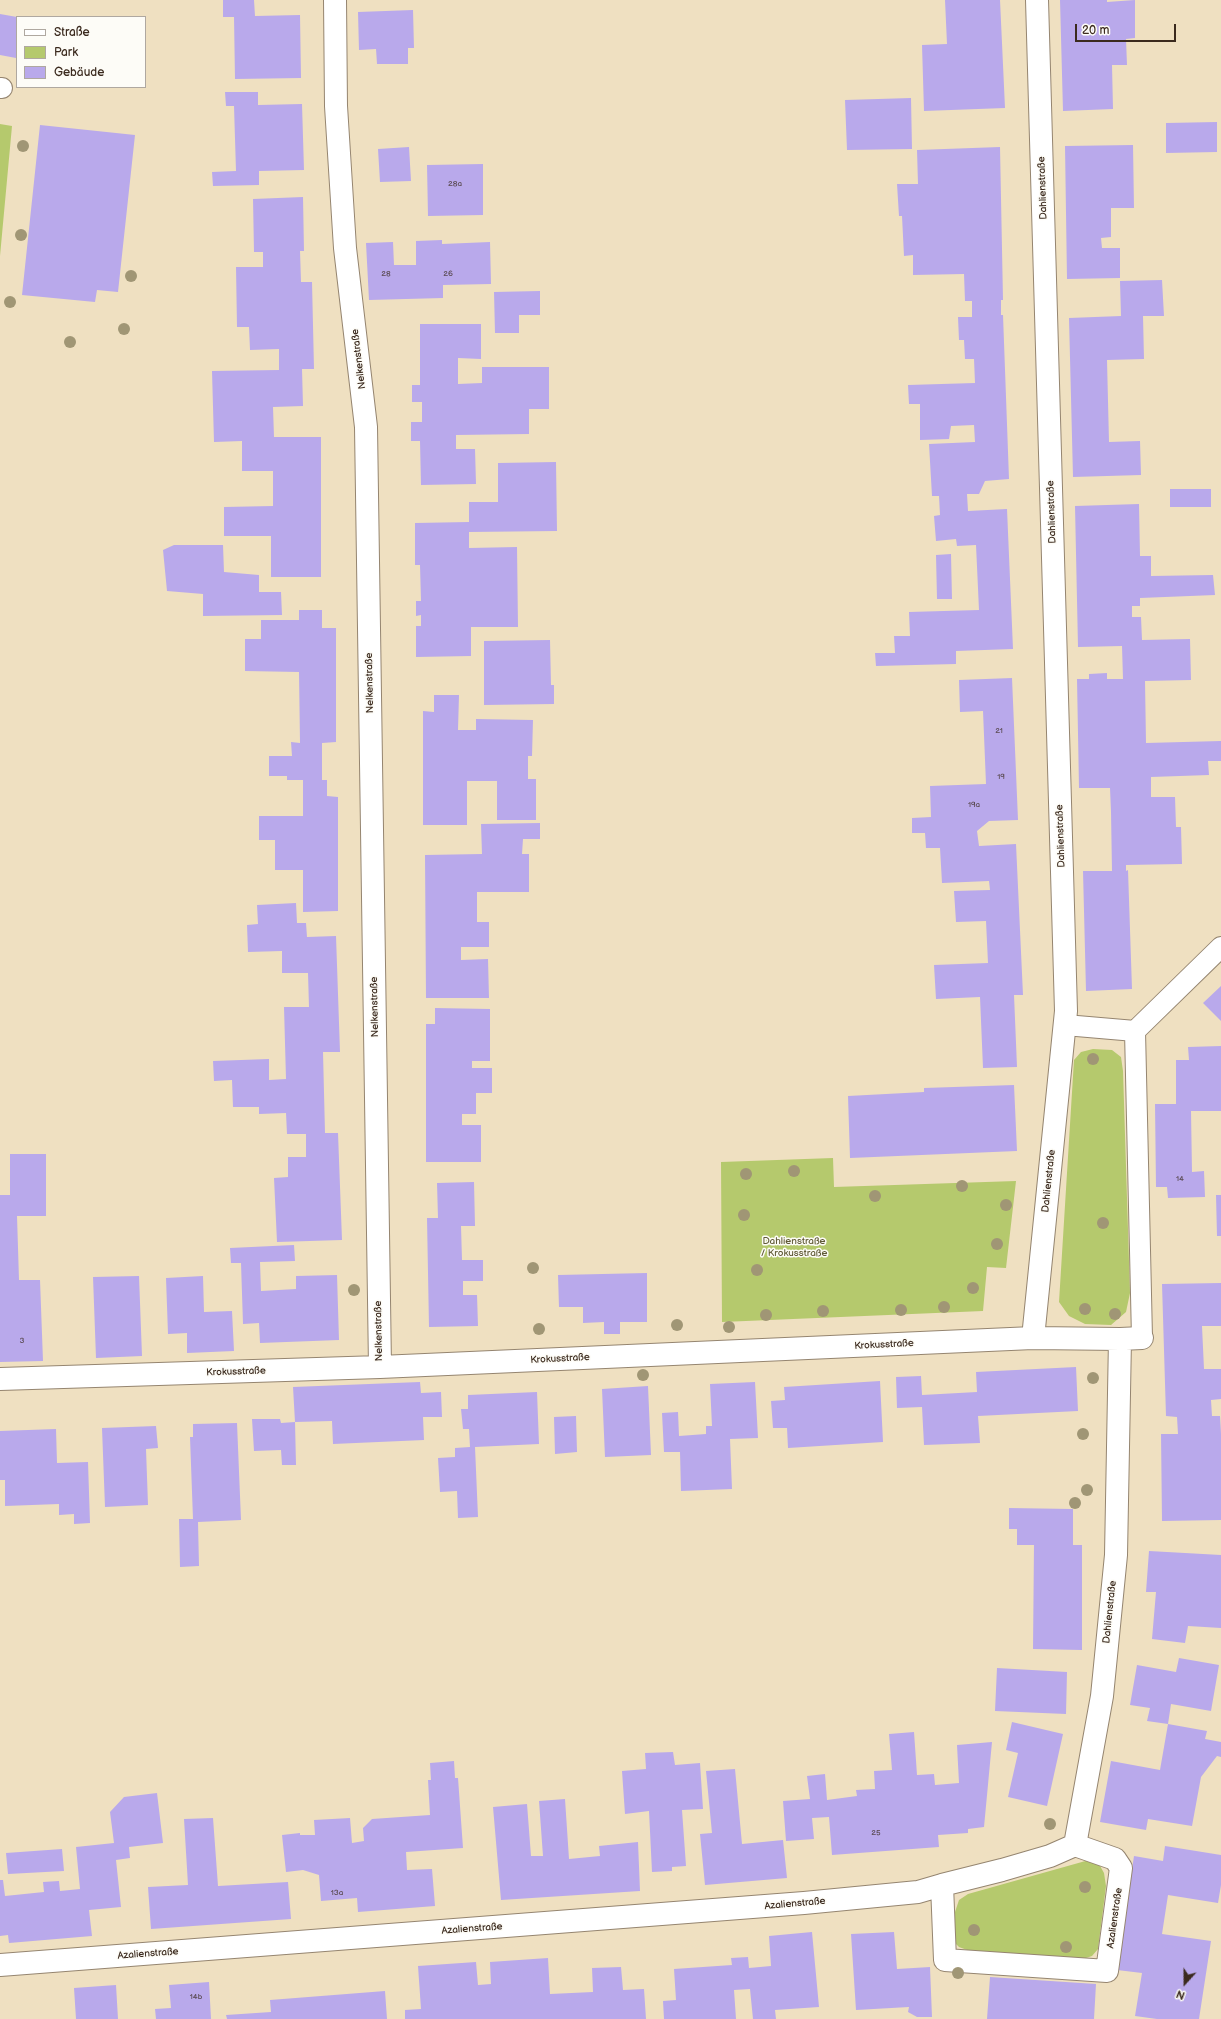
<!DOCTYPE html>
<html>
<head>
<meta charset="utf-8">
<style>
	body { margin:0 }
	#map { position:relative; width:1221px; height:2019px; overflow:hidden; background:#efe0c1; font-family:"Balsamiq Sans",sans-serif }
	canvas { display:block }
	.legend { position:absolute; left:16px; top:16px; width:130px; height:72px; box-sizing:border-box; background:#fdfcf7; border:1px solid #afa8a0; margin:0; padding:5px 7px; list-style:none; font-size:12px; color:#3b2a1e }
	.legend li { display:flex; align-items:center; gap:8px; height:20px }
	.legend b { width:20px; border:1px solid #afa8a0 }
	.north { position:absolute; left:1165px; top:1963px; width:40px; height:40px; -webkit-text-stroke:3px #fdfcf7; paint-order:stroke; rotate:201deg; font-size:11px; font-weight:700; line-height:16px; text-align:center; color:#3b2a1e }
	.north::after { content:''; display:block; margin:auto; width:14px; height:18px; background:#3b2a1e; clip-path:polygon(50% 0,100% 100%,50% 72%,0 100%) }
	.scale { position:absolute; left:1075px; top:24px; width:101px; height:18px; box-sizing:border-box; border:2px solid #3b2a1e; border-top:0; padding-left:5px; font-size:12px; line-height:14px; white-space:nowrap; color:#3b2a1e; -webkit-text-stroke:3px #fdfcf7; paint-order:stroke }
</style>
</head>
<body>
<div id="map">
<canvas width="1221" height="2019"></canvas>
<ul class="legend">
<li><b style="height:5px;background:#fff"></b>Straße</li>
<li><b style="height:11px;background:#b5c96d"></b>Park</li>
<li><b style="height:11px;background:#b9a9eb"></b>Gebäude</li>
</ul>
<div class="north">N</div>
<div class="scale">20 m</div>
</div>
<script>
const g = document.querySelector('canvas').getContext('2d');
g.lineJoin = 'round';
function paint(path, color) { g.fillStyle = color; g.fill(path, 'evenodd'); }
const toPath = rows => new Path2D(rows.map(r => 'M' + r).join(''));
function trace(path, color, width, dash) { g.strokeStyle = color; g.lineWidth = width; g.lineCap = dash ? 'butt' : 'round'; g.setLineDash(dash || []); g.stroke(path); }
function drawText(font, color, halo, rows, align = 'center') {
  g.font = font + ' "Balsamiq Sans",sans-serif'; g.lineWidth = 3; g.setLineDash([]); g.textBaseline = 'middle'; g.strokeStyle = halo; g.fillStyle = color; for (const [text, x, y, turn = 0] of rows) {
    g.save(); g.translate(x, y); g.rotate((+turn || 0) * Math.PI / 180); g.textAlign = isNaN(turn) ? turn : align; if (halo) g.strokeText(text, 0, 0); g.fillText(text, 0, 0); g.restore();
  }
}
const green = toPath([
	[0,124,12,126,0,256],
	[1093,1049,1112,1050,1121,1057,1123,1071,1130,1293,1126,1312,1111,1325,1085,1324,1069,1316,1059,1302,1074,1060,1081,1052],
	[833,1158,834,1187,1016,1181,1006,1268,987,1267,983,1311,722,1322,721,1162],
	[1089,1860,1099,1864,1104,1873,1106,1886,1098,1949,1092,1956,1083,1959,967,1950,959,1947,955,1943,955,1912,959,1900,968,1894]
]);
const building = toPath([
	[223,0,254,0,255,16,300,15,301,78,235,79,234,17,223,17],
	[945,0,1000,0,1005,108,924,111,922,45,947,44],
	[1060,0,1107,0,1107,2,1135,0,1135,38,1126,39,1127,65,1112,65,1113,109,1063,111],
	[413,10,414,48,408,48,408,64,377,64,376,49,359,50,358,12],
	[0,14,17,17,16,58,0,55],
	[225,92,258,92,258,105,302,104,304,170,259,171,259,185,213,186,212,172,236,171,234,106,226,106],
	[911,98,912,149,847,150,845,100],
	[1217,122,1217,152,1166,153,1166,123],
	[40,125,135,135,118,292,97,290,95,302,22,295],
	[1133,145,1134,208,1111,208,1111,237,1101,238,1102,248,1120,248,1120,278,1067,279,1065,146],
	[409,147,411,181,380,182,378,149],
	[1000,147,1003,300,1001,300,1001,315,1003,315,1009,479,985,481,979,494,967,494,968,511,1007,509,1013,649,956,651,956,664,876,666,875,653,895,653,894,636,910,636,909,612,979,610,976,545,957,546,956,539,936,541,934,516,940,515,939,496,932,496,929,444,975,442,974,425,951,426,949,439,920,440,920,404,909,404,908,385,975,383,974,359,965,359,964,340,959,340,958,317,972,317,972,301,965,301,964,274,913,275,913,255,904,256,902,216,899,216,897,184,918,184,917,150],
	[483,164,483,215,428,216,427,165],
	[303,197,304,251,300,251,301,282,312,282,314,369,302,369,303,406,273,407,274,437,321,437,321,577,271,577,271,536,224,536,224,507,273,506,273,471,242,471,242,441,214,442,212,371,279,370,279,349,250,350,249,327,237,327,236,267,263,267,263,252,254,252,253,199],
	[442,240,442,244,490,242,491,284,443,285,443,298,369,300,366,243,393,242,394,265,416,265,416,241],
	[1162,280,1164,316,1143,316,1144,359,1107,360,1109,442,1140,441,1141,475,1073,477,1069,318,1121,316,1120,281],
	[540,291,540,315,519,315,519,333,495,333,494,292],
	[420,324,481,324,481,359,458,358,458,384,482,383,482,367,549,367,549,409,529,409,529,434,456,435,456,449,475,449,476,484,421,485,420,441,411,441,411,422,422,422,422,402,412,402,412,385,420,385],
	[556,462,557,531,469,532,469,548,517,547,518,627,471,627,471,656,416,657,416,626,421,626,421,615,416,616,416,601,421,601,420,565,415,565,415,523,469,522,469,502,498,502,498,463],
	[1170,489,1211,489,1211,507,1170,507],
	[1139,504,1140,556,1151,556,1151,576,1213,575,1215,595,1140,598,1140,606,1132,606,1132,617,1141,617,1142,640,1190,639,1191,680,1145,681,1146,743,1221,741,1221,761,1208,761,1209,775,1151,777,1151,797,1175,797,1176,827,1181,827,1182,864,1126,865,1126,871,1128,870,1132,989,1086,991,1083,871,1112,871,1111,812,1110,788,1079,788,1077,679,1089,679,1089,674,1107,673,1107,679,1123,679,1122,646,1078,647,1075,506],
	[174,545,223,545,224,572,259,575,259,592,281,592,282,615,203,616,203,594,167,591,163,550],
	[951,554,952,599,937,599,936,555],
	[299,610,322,610,322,628,336,628,336,742,322,743,322,780,327,780,327,796,338,797,338,911,303,912,303,870,275,870,275,840,259,840,259,816,303,816,303,780,287,780,287,776,269,776,269,756,292,756,291,742,300,743,299,672,245,671,245,639,261,639,261,620,299,620],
	[550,640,551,685,554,685,554,704,484,705,484,641],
	[1012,678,1018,820,989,821,977,831,979,846,1016,844,1023,995,1014,995,1017,1067,983,1068,980,997,936,999,934,965,988,963,986,921,956,922,954,891,990,890,989,881,942,883,940,848,926,848,925,833,912,833,912,818,931,817,930,786,986,784,983,711,960,712,959,680],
	[434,695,459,695,458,730,476,730,476,719,533,720,532,756,528,756,528,779,536,779,536,820,497,820,497,781,467,781,467,825,423,825,423,711,434,712],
	[540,823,540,839,523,839,522,854,529,854,529,892,477,892,477,922,489,922,489,947,461,947,461,960,488,959,489,998,426,998,425,855,482,854,481,824],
	[296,903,297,923,306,923,307,937,336,936,340,1052,323,1052,325,1133,338,1133,342,1240,277,1242,274,1178,288,1177,288,1157,306,1157,306,1134,287,1134,286,1113,259,1114,259,1107,233,1107,232,1080,214,1081,213,1061,269,1059,269,1080,286,1079,284,1007,309,1007,308,973,282,973,282,951,248,952,247,925,258,924,257,905],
	[1221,986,1221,1021,1203,1003],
	[435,1008,490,1009,490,1061,472,1061,472,1068,492,1068,492,1093,476,1093,476,1114,462,1114,462,1125,481,1125,481,1162,426,1162,426,1024,435,1024],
	[1221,1046,1221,1111,1191,1111,1192,1172,1204,1171,1205,1197,1168,1198,1167,1187,1156,1187,1155,1104,1176,1104,1176,1060,1189,1060,1188,1047],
	[1014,1085,1017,1151,850,1158,848,1096,924,1092,924,1088],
	[10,1154,46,1154,46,1216,17,1216,19,1280,40,1280,43,1361,0,1362,0,1195,10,1195],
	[474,1182,475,1226,461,1226,462,1260,483,1260,483,1281,463,1281,463,1295,477,1295,478,1326,429,1327,427,1218,438,1218,437,1183],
	[1216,1195,1221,1195,1221,1236,1217,1236],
	[294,1245,295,1261,260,1262,261,1291,296,1289,296,1276,337,1275,339,1340,260,1343,259,1323,243,1324,241,1263,231,1263,230,1248],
	[647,1273,647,1322,620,1322,620,1334,604,1334,604,1322,583,1323,583,1307,559,1307,558,1275],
	[139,1276,142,1356,96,1358,93,1277],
	[203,1276,204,1312,232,1311,234,1351,187,1353,187,1333,168,1334,166,1278],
	[1221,1283,1221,1326,1202,1326,1204,1369,1221,1369,1221,1399,1211,1400,1212,1416,1220,1416,1221,1434,1221,1520,1162,1521,1161,1434,1178,1434,1177,1417,1166,1416,1162,1284],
	[1076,1367,1078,1411,978,1416,980,1443,924,1445,922,1407,897,1408,896,1377,921,1376,922,1395,977,1392,976,1372],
	[880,1381,883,1442,788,1448,787,1428,773,1428,771,1401,785,1400,784,1387],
	[420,1382,421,1393,441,1392,442,1417,423,1417,424,1440,333,1444,332,1421,295,1422,293,1387],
	[755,1382,758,1438,730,1439,732,1489,681,1491,680,1452,664,1452,662,1413,678,1412,679,1436,706,1434,706,1426,712,1426,710,1384],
	[648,1386,651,1455,605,1457,602,1389],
	[537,1392,539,1444,475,1447,478,1517,458,1518,457,1491,440,1492,438,1458,455,1457,455,1448,470,1447,469,1429,463,1429,461,1409,468,1409,468,1395],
	[576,1416,577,1452,555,1454,554,1417],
	[252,1419,280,1419,281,1423,295,1422,296,1465,282,1465,281,1450,254,1451],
	[237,1423,241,1520,198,1522,199,1566,180,1567,179,1519,193,1519,190,1437,193,1437,193,1424],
	[156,1426,158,1448,146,1449,148,1505,105,1507,102,1428],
	[56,1429,57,1463,88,1462,90,1523,74,1524,74,1514,59,1515,59,1504,5,1506,5,1480,0,1480,0,1431],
	[1009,1508,1073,1509,1073,1545,1082,1545,1082,1650,1033,1649,1034,1545,1017,1545,1017,1529,1009,1529],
	[1149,1551,1221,1555,1221,1628,1188,1626,1185,1643,1152,1639,1156,1592,1146,1592],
	[1179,1658,1219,1665,1211,1711,1171,1704,1168,1724,1147,1721,1150,1708,1130,1705,1137,1665,1176,1672],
	[997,1668,1067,1672,1066,1714,995,1711],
	[1012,1722,1063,1734,1047,1806,1008,1797,1018,1753,1006,1750],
	[1168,1724,1207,1731,1205,1739,1221,1742,1221,1757,1217,1756,1201,1777,1192,1826,1148,1819,1146,1830,1100,1822,1111,1761,1160,1770],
	[914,1732,917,1775,934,1774,935,1785,959,1783,957,1745,992,1742,984,1827,968,1829,968,1833,938,1835,939,1847,832,1855,829,1817,812,1818,814,1839,786,1841,783,1801,810,1799,807,1776,825,1774,827,1800,857,1796,856,1790,875,1789,874,1771,892,1770,889,1734],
	[673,1752,675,1765,700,1763,703,1809,682,1810,686,1866,672,1867,672,1871,652,1872,649,1811,625,1814,622,1771,646,1769,645,1753],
	[454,1761,455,1778,458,1778,463,1848,406,1852,407,1870,432,1869,435,1906,358,1912,357,1898,321,1901,319,1875,303,1870,286,1872,282,1835,300,1833,300,1835,315,1835,314,1820,350,1818,352,1843,364,1841,363,1828,372,1819,430,1815,428,1780,431,1780,430,1763],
	[735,1769,742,1844,783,1840,787,1878,705,1885,700,1834,712,1833,706,1771],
	[157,1793,163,1843,129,1847,130,1858,116,1860,121,1907,89,1910,92,1936,9,1943,8,1935,0,1936,0,1880,3,1880,5,1896,44,1892,43,1882,59,1881,60,1891,80,1889,76,1847,114,1843,110,1812,124,1797],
	[565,1799,569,1859,600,1856,599,1846,638,1842,640,1891,501,1900,493,1807,527,1804,531,1856,543,1856,539,1801],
	[213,1818,218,1886,288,1882,291,1919,151,1929,148,1887,188,1885,184,1819],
	[1165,1846,1221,1855,1221,1885,1218,1903,1168,1895,1162,1934,1211,1941,1199,2019,1157,2019,1135,2016,1142,1973,1117,1970,1134,1856,1163,1861],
	[62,1849,64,1871,8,1874,6,1853],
	[812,1932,819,2007,775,2010,776,2019,753,2019,750,1989,734,1990,736,2019,664,2019,663,2001,676,2000,674,1969,732,1965,731,1958,748,1957,749,1968,771,1966,769,1936],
	[894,1932,897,1969,930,1967,932,2017,917,2017,908,2012,909,2007,856,2010,851,1934],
	[548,1958,550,1994,593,1992,592,1968,621,1967,623,1990,644,1989,646,2019,405,2019,405,2010,421,2009,418,1966,476,1962,478,1985,491,1984,490,1962],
	[990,1977,1096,1984,1094,2019,987,2019],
	[209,1982,211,2019,156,2019,155,2009,171,2008,169,1985],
	[116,1985,118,2019,76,2019,74,1988],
	[385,1991,387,2019,227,2019,226,2015,271,2012,270,2000]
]);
const service = toPath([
	[0,88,2,88],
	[1065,1025,1135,1031],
	[1142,1338,1135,1031,1221,947]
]);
const minor = toPath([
	[335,0,336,106,345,248,366,427,380,1367],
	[1033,1338,1066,1011,1037,0],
	[1120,1339,1142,1338],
	[0,1379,380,1367,1033,1338,1120,1339,1116,1555,1102,1696,1075,1845],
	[0,1965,804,1903,918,1892,942,1885,1002,1870,1050,1856,1075,1845,1115,1859,1121,1868,1107,1971,945,1960,942,1885]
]);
const trees = [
	[23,146],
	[21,235],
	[131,276],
	[10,302],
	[124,329],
	[70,342],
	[1093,1059],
	[794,1171],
	[746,1174],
	[962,1186],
	[875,1196],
	[1006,1205],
	[744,1215],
	[1103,1223],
	[997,1244],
	[533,1268],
	[757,1270],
	[973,1288],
	[354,1290],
	[944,1307],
	[1085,1309],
	[901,1310],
	[823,1311],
	[1115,1314],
	[766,1315],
	[677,1325],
	[729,1327],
	[539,1329],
	[643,1375],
	[1093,1378],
	[1083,1434],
	[1087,1490],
	[1075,1503],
	[1050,1824],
	[1085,1887],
	[974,1930],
	[1066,1947],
	[958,1973]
];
const numberNames = [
	["28a",455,184],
	["28",386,274],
	["26",448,274],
	["21",999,731],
	["19",1001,777],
	["19a",974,805],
	["14",1180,1179],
	["3",22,1341],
	["25",876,1833],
	["13a",337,1893],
	["14b",196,1997]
];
const streetNames = [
	["Dahlienstraße",1043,188,-92],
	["Nelkenstraße",359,359,-97],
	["Dahlienstraße",1052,512,-92],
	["Nelkenstraße",370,683,-91],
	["Dahlienstraße",1061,836,-92],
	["Nelkenstraße",375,1007,-91],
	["Dahlienstraße",1049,1181,-84],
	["Nelkenstraße",379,1331,-91],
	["Krokusstraße",884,1345,-3],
	["Krokusstraße",560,1359,-3],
	["Krokusstraße",236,1372,-2],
	["Dahlienstraße",1110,1612,-84],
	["Azalienstraße",795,1904,-5],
	["Azalienstraße",1115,1918,-82],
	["Azalienstraße",472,1929,-4],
	["Azalienstraße",148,1954,-4]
];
const parkNames = [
	["Dahlienstraße",794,1241],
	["/ Krokusstraße",794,1253]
];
paint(green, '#b5c96d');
paint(building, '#b9a9eb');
trace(service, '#958570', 22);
trace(minor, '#958570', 24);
trace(service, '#fff', 20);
trace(minor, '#fff', 22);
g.fillStyle = '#a09675';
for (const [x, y] of trees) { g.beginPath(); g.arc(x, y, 6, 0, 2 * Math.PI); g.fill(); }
drawText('8px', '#5a4a51', null, numberNames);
drawText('10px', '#3b2a1e', '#fdfcf7', streetNames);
drawText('10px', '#605a36', '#fdfcf7', parkNames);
</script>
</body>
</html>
